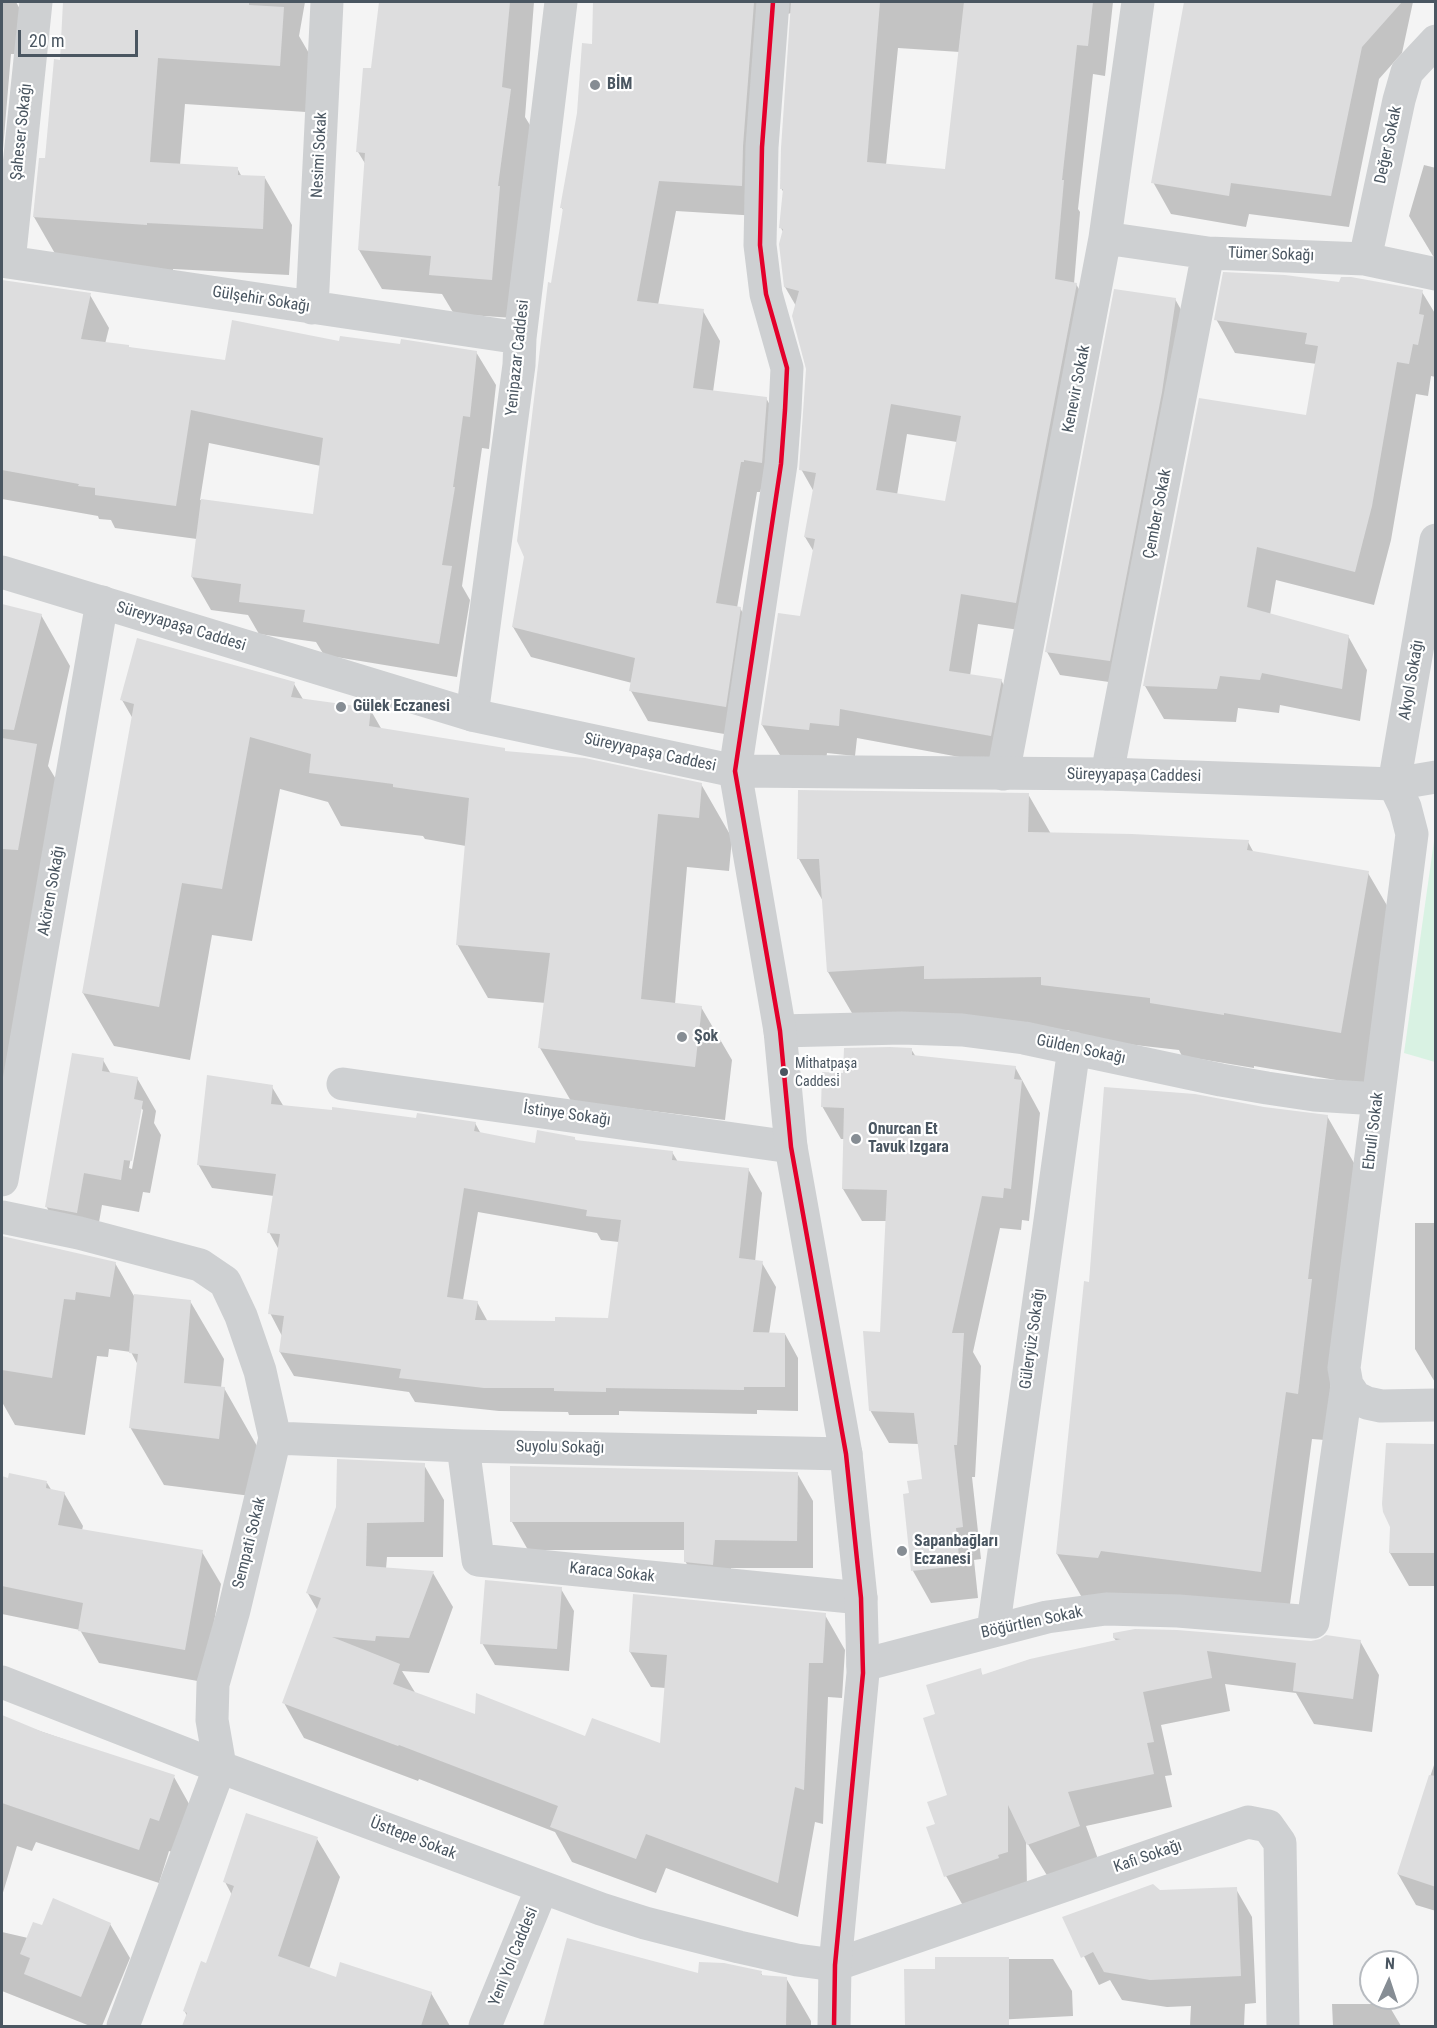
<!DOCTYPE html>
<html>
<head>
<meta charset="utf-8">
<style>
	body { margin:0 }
	#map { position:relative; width:1437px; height:2028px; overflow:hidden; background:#f4f4f4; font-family:"Roboto Condensed",sans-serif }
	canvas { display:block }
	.frame { position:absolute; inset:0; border:3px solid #4a5661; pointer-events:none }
	.north { position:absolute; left:1359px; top:1950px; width:60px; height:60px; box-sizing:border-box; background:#fff; border:2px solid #b7bbc0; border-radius:50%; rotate:3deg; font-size:16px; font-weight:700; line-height:24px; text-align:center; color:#4a5661 }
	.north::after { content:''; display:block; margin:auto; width:21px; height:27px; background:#868d94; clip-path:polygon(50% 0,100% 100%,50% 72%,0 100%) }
	.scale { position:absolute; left:18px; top:30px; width:120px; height:27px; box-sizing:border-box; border:3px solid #4a5661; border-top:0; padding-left:8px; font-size:18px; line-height:21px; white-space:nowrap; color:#4a5661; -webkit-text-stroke:4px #fff; paint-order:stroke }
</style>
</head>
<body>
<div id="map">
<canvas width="1437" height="2028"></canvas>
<div class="frame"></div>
<div class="north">N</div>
<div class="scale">20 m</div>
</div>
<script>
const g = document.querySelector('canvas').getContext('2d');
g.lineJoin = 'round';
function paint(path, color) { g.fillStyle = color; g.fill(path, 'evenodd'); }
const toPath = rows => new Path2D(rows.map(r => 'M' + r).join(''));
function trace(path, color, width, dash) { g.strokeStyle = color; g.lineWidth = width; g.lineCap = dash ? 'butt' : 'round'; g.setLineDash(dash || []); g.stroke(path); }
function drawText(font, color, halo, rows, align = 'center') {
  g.font = font + ' "Roboto Condensed",sans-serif'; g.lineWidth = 4.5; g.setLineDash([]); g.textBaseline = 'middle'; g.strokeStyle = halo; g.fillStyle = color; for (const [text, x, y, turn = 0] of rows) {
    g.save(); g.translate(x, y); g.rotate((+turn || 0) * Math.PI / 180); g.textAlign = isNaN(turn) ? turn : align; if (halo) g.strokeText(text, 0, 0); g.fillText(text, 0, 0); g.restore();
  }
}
const green = toPath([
	[1435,834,1436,835,1435,1062,1404,1053]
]);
const shadow = toPath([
	[2,2,16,2,21,11,18,54,11,54,2,161,27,204,2,260],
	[64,2,305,2,299,36,310,55,306,112,185,104,180,165,237,168,242,177,265,178,292,225,289,275,173,269,173,272,61,264,34,217,47,160,61,62],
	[381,2,534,2,525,117,533,130,514,318,454,314,442,294,382,289,359,250,366,165,358,152,372,70],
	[595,2,1113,2,1105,76,1093,74,1078,209,1080,212,1074,284,1076,284,1094,315,1033,632,978,624,970,676,1001,680,1018,711,1008,766,857,738,855,756,827,753,826,760,780,755,762,725,801,618,814,552,805,537,814,492,801,469,807,368,796,306,785,287,783,232,781,228,784,193,781,188,792,13,782,15,759,216,676,211,658,305,703,311,720,341,713,392,766,398,783,428,760,492,757,492,737,608,740,608,757,638,742,737,648,721,631,691,632,683,531,657,513,627,526,557,552,284,564,211,562,208,594,45],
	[898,48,960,52,947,171,886,165],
	[907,434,957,442,946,503,897,495],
	[1186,2,1413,2,1402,53,1379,79,1349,227,1249,214,1246,227,1171,214,1153,182],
	[1424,165,1436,168,1436,261,1409,216],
	[2,281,90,295,109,328,105,344,226,362,341,343,402,345,476,352,496,385,489,449,482,448,462,586,470,600,457,677,324,655,316,642,259,634,248,615,211,610,192,577,197,539,115,528,111,520,99,519,98,516,2,499],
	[209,443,321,466,314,515,200,500],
	[1422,292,1436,315,1436,377,1431,376,1428,396,1416,394,1391,540,1374,605,1276,580,1270,615,1348,636,1367,670,1360,721,1280,705,1279,713,1238,708,1236,722,1164,719,1145,686,1200,399,1307,417,1317,364,1235,353,1216,319],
	[1175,299,1188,322,1123,684,1060,675,1047,652],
	[2,606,41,615,70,666,48,766,66,796,2,1099],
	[294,684,304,701,370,709,382,730,504,750,506,753,701,784,732,838,729,871,687,867,675,1004,701,1007,732,1060,725,1120,571,1101,540,1048,546,1003,488,998,457,944,466,846,425,839,423,836,341,826,328,802,280,789,252,941,212,935,190,1060,114,1046,83,993,133,719,122,700],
	[799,792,1028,794,1051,834,1248,842,1254,853,1368,873,1399,926,1371,1086,1254,1066,1254,1068,1182,1056,1179,1050,1073,1038,1069,1030,956,1031,859,1025,828,972,824,903,799,859],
	[911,1049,916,1057,1015,1067,1040,1113,1029,1221,1022,1220,1021,1230,1000,1228,973,1352,981,1366,975,1477,972,1477,981,1559,974,1560,978,1598,931,1603,913,1571,904,1495,911,1495,924,1481,919,1444,889,1443,870,1410,882,1333,887,1221,862,1221,843,1189,845,1139,841,1139,822,1106,844,1075],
	[103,1060,111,1074,137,1078,156,1111,154,1123,161,1135,150,1193,143,1192,139,1212,102,1205,95,1245,65,1239,46,1206],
	[140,1107,143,1110,132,1169,129,1168],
	[272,1087,284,1107,417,1120,475,1123,481,1134,536,1144,574,1138,577,1142,672,1152,678,1162,748,1169,762,1193,755,1262,762,1263,776,1287,769,1334,785,1334,798,1358,798,1411,757,1410,757,1414,619,1411,619,1415,569,1415,568,1412,499,1411,415,1402,409,1392,294,1376,280,1352,282,1336,270,1313,279,1250,269,1232,274,1196,212,1188,198,1164],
	[478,1212,597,1233,601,1240,619,1242,609,1320,557,1323,488,1322,477,1302,463,1300],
	[1264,1108,1327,1116,1354,1163,1325,1440,1312,1439,1288,1619,1084,1601,1057,1554,1090,1284],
	[1415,1223,1436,1223,1436,1384,1415,1349],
	[2,1238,115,1263,134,1296,190,1301,224,1359,221,1388,224,1388,257,1446,251,1496,164,1485,130,1427,138,1365,131,1352,109,1349,108,1357,97,1356,85,1435,15,1425,2,1402],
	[1436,1445,1436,1586,1409,1586,1390,1553,1391,1526],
	[424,1465,444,1500,443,1557,387,1557,386,1569,433,1573,453,1607,429,1673,402,1671,416,1694,476,1716,586,1737,661,1746,666,1688,651,1687,630,1652,825,1615,845,1650,842,1698,828,1697,823,1824,815,1822,798,1917,666,1868,656,1893,572,1862,555,1832,419,1779,418,1781,304,1738,284,1703,318,1611,307,1592,337,1508],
	[797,1473,813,1501,813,1568,731,1568,729,1592,702,1589,685,1561,685,1550,528,1550,512,1522],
	[2,1478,47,1483,52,1491,64,1493,83,1526,82,1530,202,1552,221,1584,203,1682,99,1663,80,1630,2,1614],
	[561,1589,574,1611,569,1671,495,1665,482,1643],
	[1114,1638,1312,1642,1360,1641,1379,1675,1372,1732,1314,1724,1296,1693,1225,1684,1230,1711,1161,1725,1172,1775,1165,1776,1172,1807,1086,1826,1098,1859,1048,1877,1026,1841,1027,1885,965,1909,946,1876,937,1825,948,1796,937,1715,980,1670,983,1676,1117,1642],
	[2,1718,174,1777,193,1811,179,1854,169,1851,159,1883,36,1842,32,1851,17,1846,2,1896],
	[1436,1759,1436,1911,1416,1905,1398,1874],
	[317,1839,340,1877,309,1969,337,1979,431,1993,450,2026,184,2026,187,2016,184,2010,207,1965,232,1895,225,1882],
	[1236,1889,1252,1917,1256,2003,1245,2004,1244,2026,1190,2026,1191,2006,1167,2007,1122,2000,1110,1980,1099,1985,1064,1918,1159,1892],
	[110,1924,130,1958,102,2026,90,2026,2,1991,2,1932,28,1938,42,1927],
	[937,1959,1053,1959,1072,1991,1073,2016,955,2022],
	[761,1973,763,1977,786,1978,811,2021,811,2026,548,2026,545,2022,700,1975],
	[1332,2004,1388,2004,1401,2026,1333,2026]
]);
const building = toPath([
	[63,2,249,2,249,5,284,7,280,66,158,58,150,162,238,167,238,175,265,176,263,229,147,223,147,225,33,217,39,158,45,158,54,59,60,60],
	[379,2,510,2,502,87,511,89,498,186,500,186,492,280,429,275,431,256,358,250,365,153,356,152,363,68,371,68],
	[593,2,754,2,743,146,742,186,659,181,637,301,704,309,693,388,767,397,762,463,744,460,744,462,741,462,716,603,741,607,726,707,629,691,635,658,512,627,524,557,517,541,548,282,551,283,563,208,560,208,577,113,582,43,592,44],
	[791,2,880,2,867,162,945,169,964,2,1093,2,1088,46,1077,45,1062,180,1064,180,1055,279,1077,283,1016,603,961,594,949,671,1002,679,991,736,840,709,839,726,810,723,809,730,761,725,778,613,800,616,815,539,804,537,816,473,799,470,806,369,792,316,799,291,784,287,779,244,783,229,779,228,783,189,780,189,781,148],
	[891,404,961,416,945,501,876,490],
	[1184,2,1402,2,1362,47,1331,196,1231,183,1229,196,1151,183],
	[1223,272,1285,275,1339,282,1341,277,1351,277,1423,290,1419,314,1424,315,1418,345,1413,344,1409,364,1397,362,1372,506,1355,572,1257,547,1247,607,1349,635,1342,689,1262,673,1260,680,1220,676,1217,689,1143,686,1199,398,1306,415,1318,346,1305,344,1307,333,1214,320],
	[2,280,91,293,81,339,129,345,129,347,225,360,232,320,339,341,340,336,400,344,401,339,477,351,470,417,463,416,453,487,455,487,442,565,452,566,439,644,303,622,305,610,239,602,241,584,191,577,201,499,313,514,323,438,191,410,176,506,95,495,95,488,78,486,79,484,2,470],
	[1114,289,1176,298,1162,392,1110,661,1045,652],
	[2,604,42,614,14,730,2,729],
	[137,638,295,682,291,697,371,708,369,726,505,748,505,751,585,758,702,783,699,818,658,814,641,999,702,1006,695,1067,538,1048,550,953,456,945,469,798,393,787,393,784,309,773,311,754,250,737,222,889,182,883,159,1007,82,993,134,704,120,700],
	[2,738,37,744,18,850,2,849],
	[798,790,1029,793,1028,832,1132,834,1249,840,1247,850,1369,871,1341,1033,1224,1013,1224,1015,1150,1003,1150,998,1041,985,1041,977,924,979,924,966,827,972,819,859,797,859],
	[890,1047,912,1048,912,1055,1016,1066,1014,1079,1022,1080,1011,1189,1004,1188,1003,1198,982,1196,952,1333,964,1333,957,1445,954,1445,963,1527,956,1528,960,1566,911,1571,903,1494,909,1493,907,1481,922,1479,914,1413,869,1411,863,1331,880,1332,887,1190,842,1189,844,1108,821,1107,822,1072,843,1073,844,1048],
	[72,1053,104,1058,102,1071,138,1077,134,1099,143,1101,132,1161,124,1160,121,1180,84,1173,77,1213,45,1207],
	[207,1075,273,1085,271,1104,332,1110,332,1107,416,1118,417,1113,476,1122,474,1131,535,1143,537,1130,575,1137,575,1140,673,1151,672,1160,749,1168,739,1258,763,1261,753,1332,785,1333,785,1387,744,1387,744,1390,606,1388,606,1392,554,1391,554,1388,484,1388,399,1378,401,1369,279,1352,284,1316,268,1314,280,1234,267,1233,276,1174,197,1165],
	[464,1188,587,1210,586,1216,621,1220,608,1318,555,1317,555,1321,475,1320,478,1301,447,1297],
	[1104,1087,1195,1094,1264,1107,1328,1115,1308,1279,1312,1279,1298,1394,1286,1392,1261,1572,1101,1551,1098,1558,1056,1554,1084,1281,1089,1282],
	[2,1236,116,1262,110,1297,76,1292,75,1300,64,1299,52,1378,2,1370],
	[134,1294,191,1300,184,1383,225,1387,219,1439,129,1428,138,1354,129,1353],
	[1386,1443,1436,1444,1436,1553,1389,1553,1390,1527,1383,1512,1382,1504],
	[337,1459,425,1463,424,1522,367,1523,366,1566,434,1571,409,1638,376,1636,375,1641,332,1637,400,1664,393,1684,475,1714,476,1693,585,1736,592,1718,660,1743,667,1655,629,1652,633,1594,826,1613,823,1663,809,1663,804,1790,795,1787,778,1883,646,1834,636,1859,550,1827,558,1806,399,1745,398,1746,282,1703,321,1598,306,1593,336,1507],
	[510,1466,798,1472,797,1541,715,1540,713,1565,684,1562,684,1522,510,1522],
	[9,1473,47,1481,46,1488,65,1492,58,1525,203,1550,185,1650,78,1631,83,1603,2,1586,2,1476,8,1478],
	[485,1580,562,1587,557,1649,480,1644],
	[1135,1629,1177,1630,1311,1641,1320,1639,1326,1635,1361,1640,1353,1699,1293,1691,1296,1663,1207,1651,1212,1678,1143,1692,1154,1742,1147,1743,1154,1774,1068,1792,1080,1826,1027,1845,1008,1805,1008,1852,998,1855,999,1858,944,1877,926,1827,935,1824,927,1802,947,1795,923,1718,935,1714,926,1685,981,1668,982,1675,1030,1659,1121,1639,1113,1638,1113,1633],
	[2,1715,43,1732,175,1775,159,1821,150,1818,139,1850,2,1803],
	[1429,1775,1436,1776,1436,1887,1397,1874],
	[246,1813,318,1837,278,1956,336,1977,340,1962,432,1992,421,2026,182,2026,187,2013,183,2011,201,1961,206,1963,234,1886,223,1882],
	[1153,1884,1160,1890,1237,1887,1241,1976,1150,1980,1104,1972,1093,1952,1081,1958,1062,1917],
	[53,1898,111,1923,81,1997,24,1974,30,1958,20,1954,33,1922,42,1925],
	[567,1938,698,1973,699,1962,724,1963,762,1971,761,1975,787,1977,786,2026,543,2026],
	[935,1957,1009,1957,1009,2026,905,2026,904,1969,935,1969]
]);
const minor = toPath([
	[1105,238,1208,253,1365,259,1436,274],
	[1365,259,1399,100,1407,72,1436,41],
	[2,261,520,338],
	[9,262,36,2],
	[312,308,327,2],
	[1436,540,1394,784,1405,807,1412,834,1344,1368,1347,1385,1355,1397,1367,1403,1381,1406,1436,1405],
	[472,715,519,365,520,338,561,2],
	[735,771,781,464,785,410,787,368,766,294,760,245,762,147,773,2],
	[1003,774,1105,238,1138,2],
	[1107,774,1208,253],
	[780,1031,902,1028,962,1030,1024,1038,1221,1080,1267,1088,1314,1095,1378,1099],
	[343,1084,791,1147],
	[2,1180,102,602],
	[2,1217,79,1233,200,1265,225,1282,241,1316,260,1371,275,1438,234,1610,213,1684,212,1720,220,1766,123,2026],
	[275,1438,463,1446,846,1454],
	[463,1446,478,1560,861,1598],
	[993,1631,1074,1048],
	[863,1665,1047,1617,1106,1609,1178,1611,1313,1622,1347,1385],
	[2,1682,209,1763,601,1909,645,1923,739,1947,797,1960,835,1965,1248,1822,1268,1826,1280,1843,1283,2026],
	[485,2026,542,1888]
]);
const tertiary = toPath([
	[2,572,472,715,735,771,1107,774,1394,784,1436,777],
	[735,771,780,1031,791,1147,846,1454,861,1598,863,1673,835,1965,834,2026]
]);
const bus1 = toPath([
	[773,2,762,147,760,245,766,294,787,368,785,410,781,464,735,771,780,1031,791,1147,846,1454,861,1598,863,1673,835,1965,834,2026]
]);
const markers = [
	[595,85,6,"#868d94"],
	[341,707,6,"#868d94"],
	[682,1037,6,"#868d94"],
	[784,1072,5,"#4a5661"],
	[856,1139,6,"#868d94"],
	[902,1551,6,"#868d94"]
];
const busNames = [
	["Mi̇thatpaşa",795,1064],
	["Caddesi̇",795,1082]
];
const poiNames = [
	["BİM",607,85],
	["Gülek Eczanesi",353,707],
	["Şok",694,1037],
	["Onurcan Et",868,1130],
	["Tavuk Izgara",868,1148],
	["Sapanbağları",914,1542],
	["Eczanesi",914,1560]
];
const streetNames = [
	["Şaheser Sokağı",22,132,-84],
	["Değer Sokak",1389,145,-78],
	["Nesimi Sokak",320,155,-87],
	["Tümer Sokağı",1271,255,2],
	["Gülşehir Sokağı",261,300,9],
	["Yenipazar Caddesi",518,358,-84],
	["Kenevir Sokak",1077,389,-79],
	["Çember Sokak",1158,514,-79],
	["Süreyyapaşa Caddesi",181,627,17],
	["Akyol Sokağı",1412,680,-80],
	["Süreyyapaşa Caddesi",650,753,12],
	["Süreyyapaşa Caddesi",1134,776,1],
	["Akören Sokağı",52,891,-80],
	["Gülden Sokağı",1081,1050,12],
	["İstinye Sokağı",567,1115,8],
	["Ebruli Sokak",1374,1131,-83],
	["Güleryüz Sokağı",1033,1339,-82],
	["Suyolu Sokağı",560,1448,1],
	["Sempati Sokak",250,1543,-76],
	["Karaca Sokak",612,1573,6],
	["Böğürtlen Sokak",1032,1623,-12],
	["Üsttepe Sokak",413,1839,21],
	["Kafi Sokağı",1148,1857,-19],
	["Yeni Yol Caddesi",514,1957,-68]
];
paint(green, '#d9f2e3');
paint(shadow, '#0003');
paint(building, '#ddddde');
trace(minor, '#ced0d2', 33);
trace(tertiary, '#ced0d2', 33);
trace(bus1, '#e4002b', 4.5);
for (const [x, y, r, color] of markers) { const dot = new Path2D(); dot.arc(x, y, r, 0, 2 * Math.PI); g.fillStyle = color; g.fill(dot); trace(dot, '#fff', 2); }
drawText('14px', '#4a5661', '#fff', busNames, 'left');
drawText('bold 16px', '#4a5661', '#fff', poiNames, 'left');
drawText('16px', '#4a5661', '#fff', streetNames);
</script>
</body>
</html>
